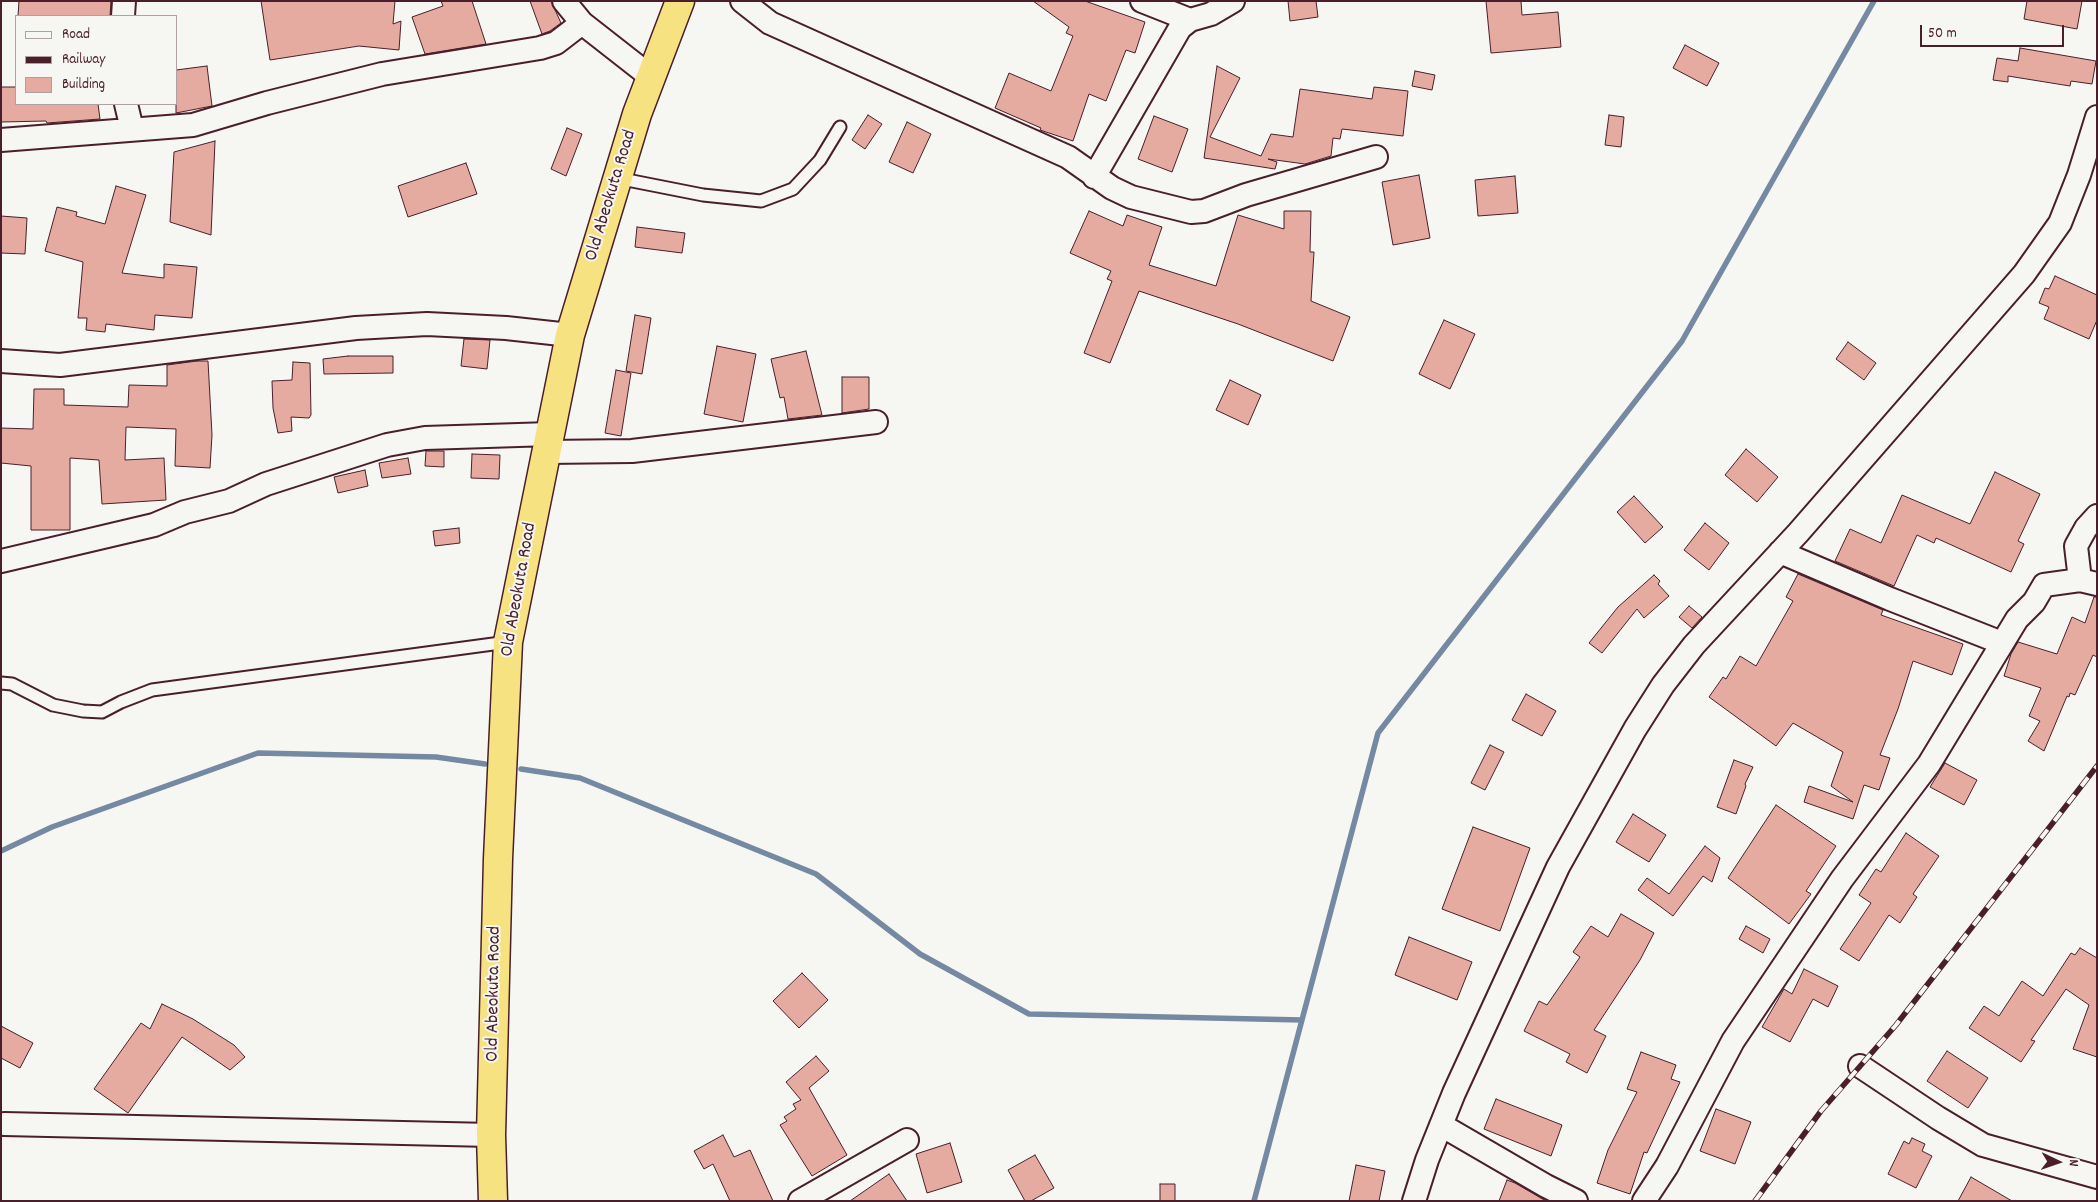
<!DOCTYPE html>
<html>
<head>
<meta charset="utf-8">
<style>
	body { margin:0 }
	#map { position:relative; width:2098px; height:1202px; overflow:hidden; background:#f6f6f2; font-family:Dekko,sans-serif }
	canvas { display:block }
	.frame { position:absolute; inset:0; border:2px solid #4a1f2b; pointer-events:none }
	.legend { position:absolute; left:15px; top:15px; width:162px; height:90px; box-sizing:border-box; background:#f6f6f2; border:1px solid #b1a0a2; margin:0; padding:6px 9px; list-style:none; font-size:15px; color:#4a1f2b }
	.legend li { display:flex; align-items:center; gap:10px; height:25px }
	.legend b { width:25px; border:1px solid #b1a0a2 }
	.north { position:absolute; left:2033px; top:1137px; width:50px; height:50px; -webkit-text-stroke:4px #f6f6f2; paint-order:stroke; rotate:93deg; font-size:14px; font-weight:700; line-height:20px; text-align:center; color:#4a1f2b }
	.north::after { content:''; display:block; margin:auto; width:18px; height:22px; background:#4a1f2b; clip-path:polygon(50% 0,100% 100%,50% 72%,0 100%) }
	.scale { position:absolute; left:1920px; top:25px; width:144px; height:22px; box-sizing:border-box; border:2px solid #4a1f2b; border-top:0; padding-left:6px; font-size:15px; line-height:18px; white-space:nowrap; color:#4a1f2b; -webkit-text-stroke:4px #f6f6f2; paint-order:stroke }
</style>
</head>
<body>
<div id="map">
<canvas width="2098" height="1202"></canvas>
<div class="frame"></div>
<ul class="legend">
<li><b style="height:6px;background:#f6f6f2"></b>Road</li>
<li><b style="height:6px;background:#4a1f2b"></b>Railway</li>
<li><b style="height:14px;background:#e5aba0"></b>Building</li>
</ul>
<div class="north">N</div>
<div class="scale">50 m</div>
</div>
<script>
const g = document.querySelector('canvas').getContext('2d');
g.lineJoin = 'round';
const toPath = rows => new Path2D(rows.map(r => 'M' + r).join(''));
function trace(path, color, width, dash) { g.strokeStyle = color; g.lineWidth = width; g.lineCap = dash ? 'butt' : 'round'; g.setLineDash(dash || []); g.stroke(path); }
function paint(path, color) { g.fillStyle = color; g.fill(path, 'evenodd'); }
function drawText(font, color, halo, rows, align = 'center') {
  g.font = font + ' Dekko,sans-serif'; g.lineWidth = 4; g.setLineDash([]); g.textBaseline = 'middle'; g.strokeStyle = halo; g.fillStyle = color; for (const [text, x, y, turn = 0] of rows) {
    g.save(); g.translate(x, y); g.rotate((+turn || 0) * Math.PI / 180); g.textAlign = isNaN(turn) ? turn : align; if (halo) g.strokeText(text, 0, 0); g.fillText(text, 0, 0); g.restore();
  }
}
const stream = toPath([
	[521,769,580,778,816,874,920,954,1029,1014,1302,1020],
	[1,851,52,827,258,753,436,757,485,764],
	[1254,1201,1378,733,1682,341,1874,1]
]);
const building = toPath([
	[19,1,111,1,110,16,18,16,19,1],
	[261,1,395,1,393,24,401,21,399,50,359,46,270,60,261,1],
	[441,1,472,1,486,44,425,54,412,17,443,6,441,1],
	[530,1,551,1,561,23,550,31,542,34,530,1],
	[1033,1,1085,1,1145,22,1135,53,1126,50,1106,101,1089,94,1073,141,1040,130,1041,128,995,108,1009,73,1051,91,1073,36,1066,33,1069,27,1033,1],
	[1288,1,1316,1,1318,17,1290,21,1288,1],
	[1486,1,1521,1,1522,15,1558,12,1561,47,1491,53,1486,1],
	[2027,1,2082,1,2077,29,2024,19,2027,1],
	[1685,45,1719,63,1707,86,1673,68,1685,45],
	[2020,48,2096,61,2092,84,2071,81,2070,86,2008,76,2008,82,1993,80,1997,58,2018,61,2020,48],
	[207,66,212,106,176,113,176,70,207,66],
	[1217,66,1240,78,1210,137,1261,156,1271,134,1293,137,1300,89,1372,99,1374,87,1408,91,1403,136,1342,129,1340,139,1333,138,1331,156,1305,164,1268,159,1277,162,1275,169,1204,158,1217,66],
	[1415,71,1435,75,1432,90,1412,86,1415,71],
	[1,87,16,87,16,104,98,104,100,119,47,123,46,121,1,122,1,87],
	[868,115,882,124,865,149,852,140,868,115],
	[1609,115,1624,117,1621,147,1605,145,1609,115],
	[1154,116,1188,129,1172,172,1138,159,1154,116],
	[907,122,931,134,913,173,889,162,907,122],
	[567,128,582,134,566,176,551,169,567,128],
	[215,141,211,235,170,222,174,152,215,141],
	[466,163,477,194,408,217,398,186,466,163],
	[1419,175,1430,238,1393,245,1382,182,1419,175],
	[1515,176,1518,213,1478,216,1475,180,1515,176],
	[116,186,146,195,122,273,164,278,164,264,197,267,192,318,155,315,154,330,106,324,105,332,86,330,87,318,78,318,83,262,45,251,57,207,77,212,76,216,105,224,116,186],
	[1089,211,1123,226,1127,215,1162,227,1149,265,1216,286,1238,215,1284,229,1284,211,1311,211,1310,252,1314,252,1311,301,1350,317,1333,361,1238,324,1139,291,1110,363,1084,353,1112,281,1107,279,1111,271,1070,253,1089,211],
	[1,216,27,218,25,254,1,253,1,216],
	[637,227,685,233,682,253,635,247,637,227],
	[2055,276,2097,295,2097,320,2089,339,2044,319,2049,307,2039,303,2045,288,2049,289,2055,276],
	[635,315,651,318,642,374,626,371,635,315],
	[1444,320,1475,334,1450,389,1419,374,1444,320],
	[464,339,490,340,487,369,461,366,464,339],
	[1848,342,1876,363,1864,380,1836,359,1848,342],
	[717,346,756,354,743,422,704,414,717,346],
	[806,351,822,415,788,419,784,397,780,398,771,359,806,351],
	[348,356,393,356,393,373,324,374,323,359,348,356],
	[197,361,208,361,212,435,210,468,175,466,176,429,126,427,125,460,164,458,166,500,102,504,99,460,70,458,70,530,31,530,31,466,1,463,1,428,33,429,34,389,64,389,64,405,128,407,129,385,167,386,167,365,197,361],
	[293,362,310,363,311,415,309,418,291,417,292,431,278,433,273,408,272,381,292,380,293,362],
	[616,370,631,373,621,436,605,433,616,370],
	[842,377,869,377,869,409,842,413,842,377],
	[1230,380,1261,395,1248,425,1216,410,1230,380],
	[1746,449,1778,477,1757,502,1725,475,1746,449],
	[426,451,444,451,444,467,425,466,426,451],
	[472,454,500,455,499,479,471,478,472,454],
	[408,458,411,474,382,478,379,463,408,458],
	[365,470,368,486,338,493,334,477,365,470],
	[1995,472,2040,494,2018,541,2024,544,2011,572,1936,538,1934,543,1917,535,1894,586,1835,561,1850,529,1881,543,1902,495,1970,524,1995,472],
	[1634,496,1663,527,1645,543,1617,512,1634,496],
	[1705,523,1729,543,1709,570,1684,550,1705,523],
	[459,528,460,543,435,546,433,531,459,528],
	[1798,574,1883,610,1881,615,1963,644,1952,675,1913,661,1898,709,1880,755,1890,758,1879,790,1864,785,1853,819,1804,802,1809,786,1853,802,1831,786,1843,752,1793,723,1776,746,1709,697,1723,677,1726,679,1740,656,1756,666,1793,601,1786,597,1798,574],
	[1654,575,1660,581,1658,584,1669,596,1644,618,1637,609,1602,653,1589,643,1618,607,1654,575],
	[2094,597,2097,597,2097,657,2093,655,2075,695,2070,693,2069,697,2067,696,2044,751,2028,741,2040,721,2029,716,2041,688,2004,676,2011,654,2018,642,2057,654,2072,617,2085,623,2094,597],
	[1689,606,1702,617,1692,628,1679,617,1689,606],
	[1526,694,1556,711,1542,736,1512,720,1526,694],
	[1490,745,1504,752,1485,790,1471,783,1490,745],
	[1734,760,1753,767,1745,784,1746,786,1736,814,1717,807,1734,760],
	[1945,763,1977,780,1964,805,1930,787,1945,763],
	[1776,805,1836,846,1806,891,1811,894,1789,924,1728,878,1776,805],
	[1633,814,1666,835,1649,862,1616,842,1633,814],
	[1473,827,1530,848,1500,931,1442,909,1473,827],
	[1906,833,1939,856,1913,894,1917,897,1900,923,1889,915,1859,961,1840,949,1871,903,1859,895,1876,869,1881,872,1906,833],
	[1705,846,1720,858,1712,882,1703,876,1673,916,1638,890,1647,878,1669,894,1705,846],
	[1621,914,1654,933,1640,960,1594,1030,1606,1036,1587,1073,1566,1062,1570,1054,1524,1031,1539,1001,1547,1005,1580,957,1573,952,1591,926,1608,937,1621,914],
	[1746,926,1770,939,1763,953,1739,939,1746,926],
	[1409,937,1472,962,1457,1000,1395,975,1409,937],
	[2080,948,2097,958,2097,1057,2073,1049,2089,1005,2066,989,2031,1040,2035,1041,2021,1062,1969,1028,1984,1006,1999,1016,2022,981,2043,996,2071,953,2075,955,2080,948],
	[1804,969,1838,986,1828,1007,1813,999,1790,1042,1762,1027,1784,989,1792,994,1804,969],
	[802,973,828,1000,799,1028,773,1001,802,973],
	[162,1004,193,1019,234,1045,245,1057,230,1070,182,1037,128,1113,94,1089,141,1023,150,1029,162,1004],
	[1,1026,33,1043,20,1068,1,1058,1,1026],
	[1947,1051,1988,1078,1968,1108,1927,1081,1947,1051],
	[1641,1052,1676,1065,1671,1079,1680,1082,1647,1153,1644,1152,1630,1194,1597,1183,1608,1150,1637,1092,1627,1089,1641,1052],
	[816,1056,829,1071,809,1088,847,1155,812,1176,780,1125,787,1121,784,1117,796,1109,793,1104,801,1100,786,1082,816,1056],
	[1496,1099,1562,1125,1551,1156,1484,1129,1496,1099],
	[1716,1109,1751,1122,1735,1164,1700,1151,1716,1109],
	[723,1135,734,1157,750,1150,773,1201,730,1201,713,1164,704,1169,694,1151,723,1135],
	[1912,1138,1925,1144,1922,1151,1932,1156,1916,1188,1888,1174,1904,1141,1909,1144,1912,1138],
	[950,1143,962,1182,927,1193,916,1154,950,1143],
	[1035,1155,1054,1188,1031,1201,1025,1201,1008,1170,1035,1155],
	[1356,1165,1385,1171,1379,1201,1349,1201,1356,1165],
	[889,1174,907,1201,850,1201,889,1174],
	[1971,1177,2012,1201,1958,1201,1971,1177],
	[1507,1180,1515,1183,1546,1201,1499,1201,1507,1180],
	[1160,1184,1175,1184,1175,1201,1160,1201,1160,1184]
]);
const service = toPath([
	[617,178,703,195,761,201,793,189,820,160,840,127],
	[1,683,12,684,53,705,83,711,102,712,121,702,152,690,508,642]
]);
const minor = toPath([
	[564,1,582,23,651,77],
	[742,1,770,23,1068,157,1112,188,1131,197,1191,212,1204,211,1246,195,1376,157],
	[1142,1,1190,20],
	[123,16,124,1],
	[126,104,132,129],
	[1,140,193,125,267,103,382,74,540,48,556,43,582,23],
	[1094,177,1180,28,1190,20,1211,14,1233,1],
	[1,361,60,365,356,328,427,324,506,328,570,335],
	[546,452,632,451,876,422],
	[1780,552,1890,599,2002,643],
	[1,561,154,525,185,512,229,501,266,484,387,445,425,438,550,434],
	[2080,580,2076,546,2086,528,2097,516],
	[1860,1066,1938,1118,1983,1145,2097,1177],
	[4,1124,491,1135],
	[1441,1125,1546,1186,1576,1201],
	[800,1201,907,1140],
	[1414,1201,1427,1160,1454,1093,1558,867,1635,729,1663,685,1694,645,1798,533,2024,274,2060,223,2079,175,2097,117],
	[1644,1201,1667,1166,1733,1041,1842,879,1929,764,2017,619,2034,602,2044,585,2080,580,2097,584]
]);
const trunk = toPath([
	[493,1201,491,1135,498,859,508,642,570,335,637,114,680,1]
]);
const rail = toPath([
	[1755,1201,1821,1111,1896,1025,2097,766]
]);
const streetNames = [
	["Old Abeokuta Road",612,196,-73],
	["Old Abeokuta Road",520,590,-80],
	["Old Abeokuta Road",495,994,-89]
];
trace(stream, '#7589a3', 5.5);
paint(building, '#e5aba0');
trace(building, '#4a1f2b', 1);
trace(service, '#4a1f2b', 15);
trace(minor, '#4a1f2b', 26);
trace(trunk, '#4a1f2b', 31);
trace(service, '#f6f6f2', 11);
trace(minor, '#f6f6f2', 22);
trace(trunk, '#f7e281', 28);
trace(rail, '#4a1f2b', 5.5);
trace(rail, '#f6f6f2', 4, [11]);
drawText('19px', '#4a1f2b', '#f6f6f2', streetNames);
</script>
</body>
</html>
